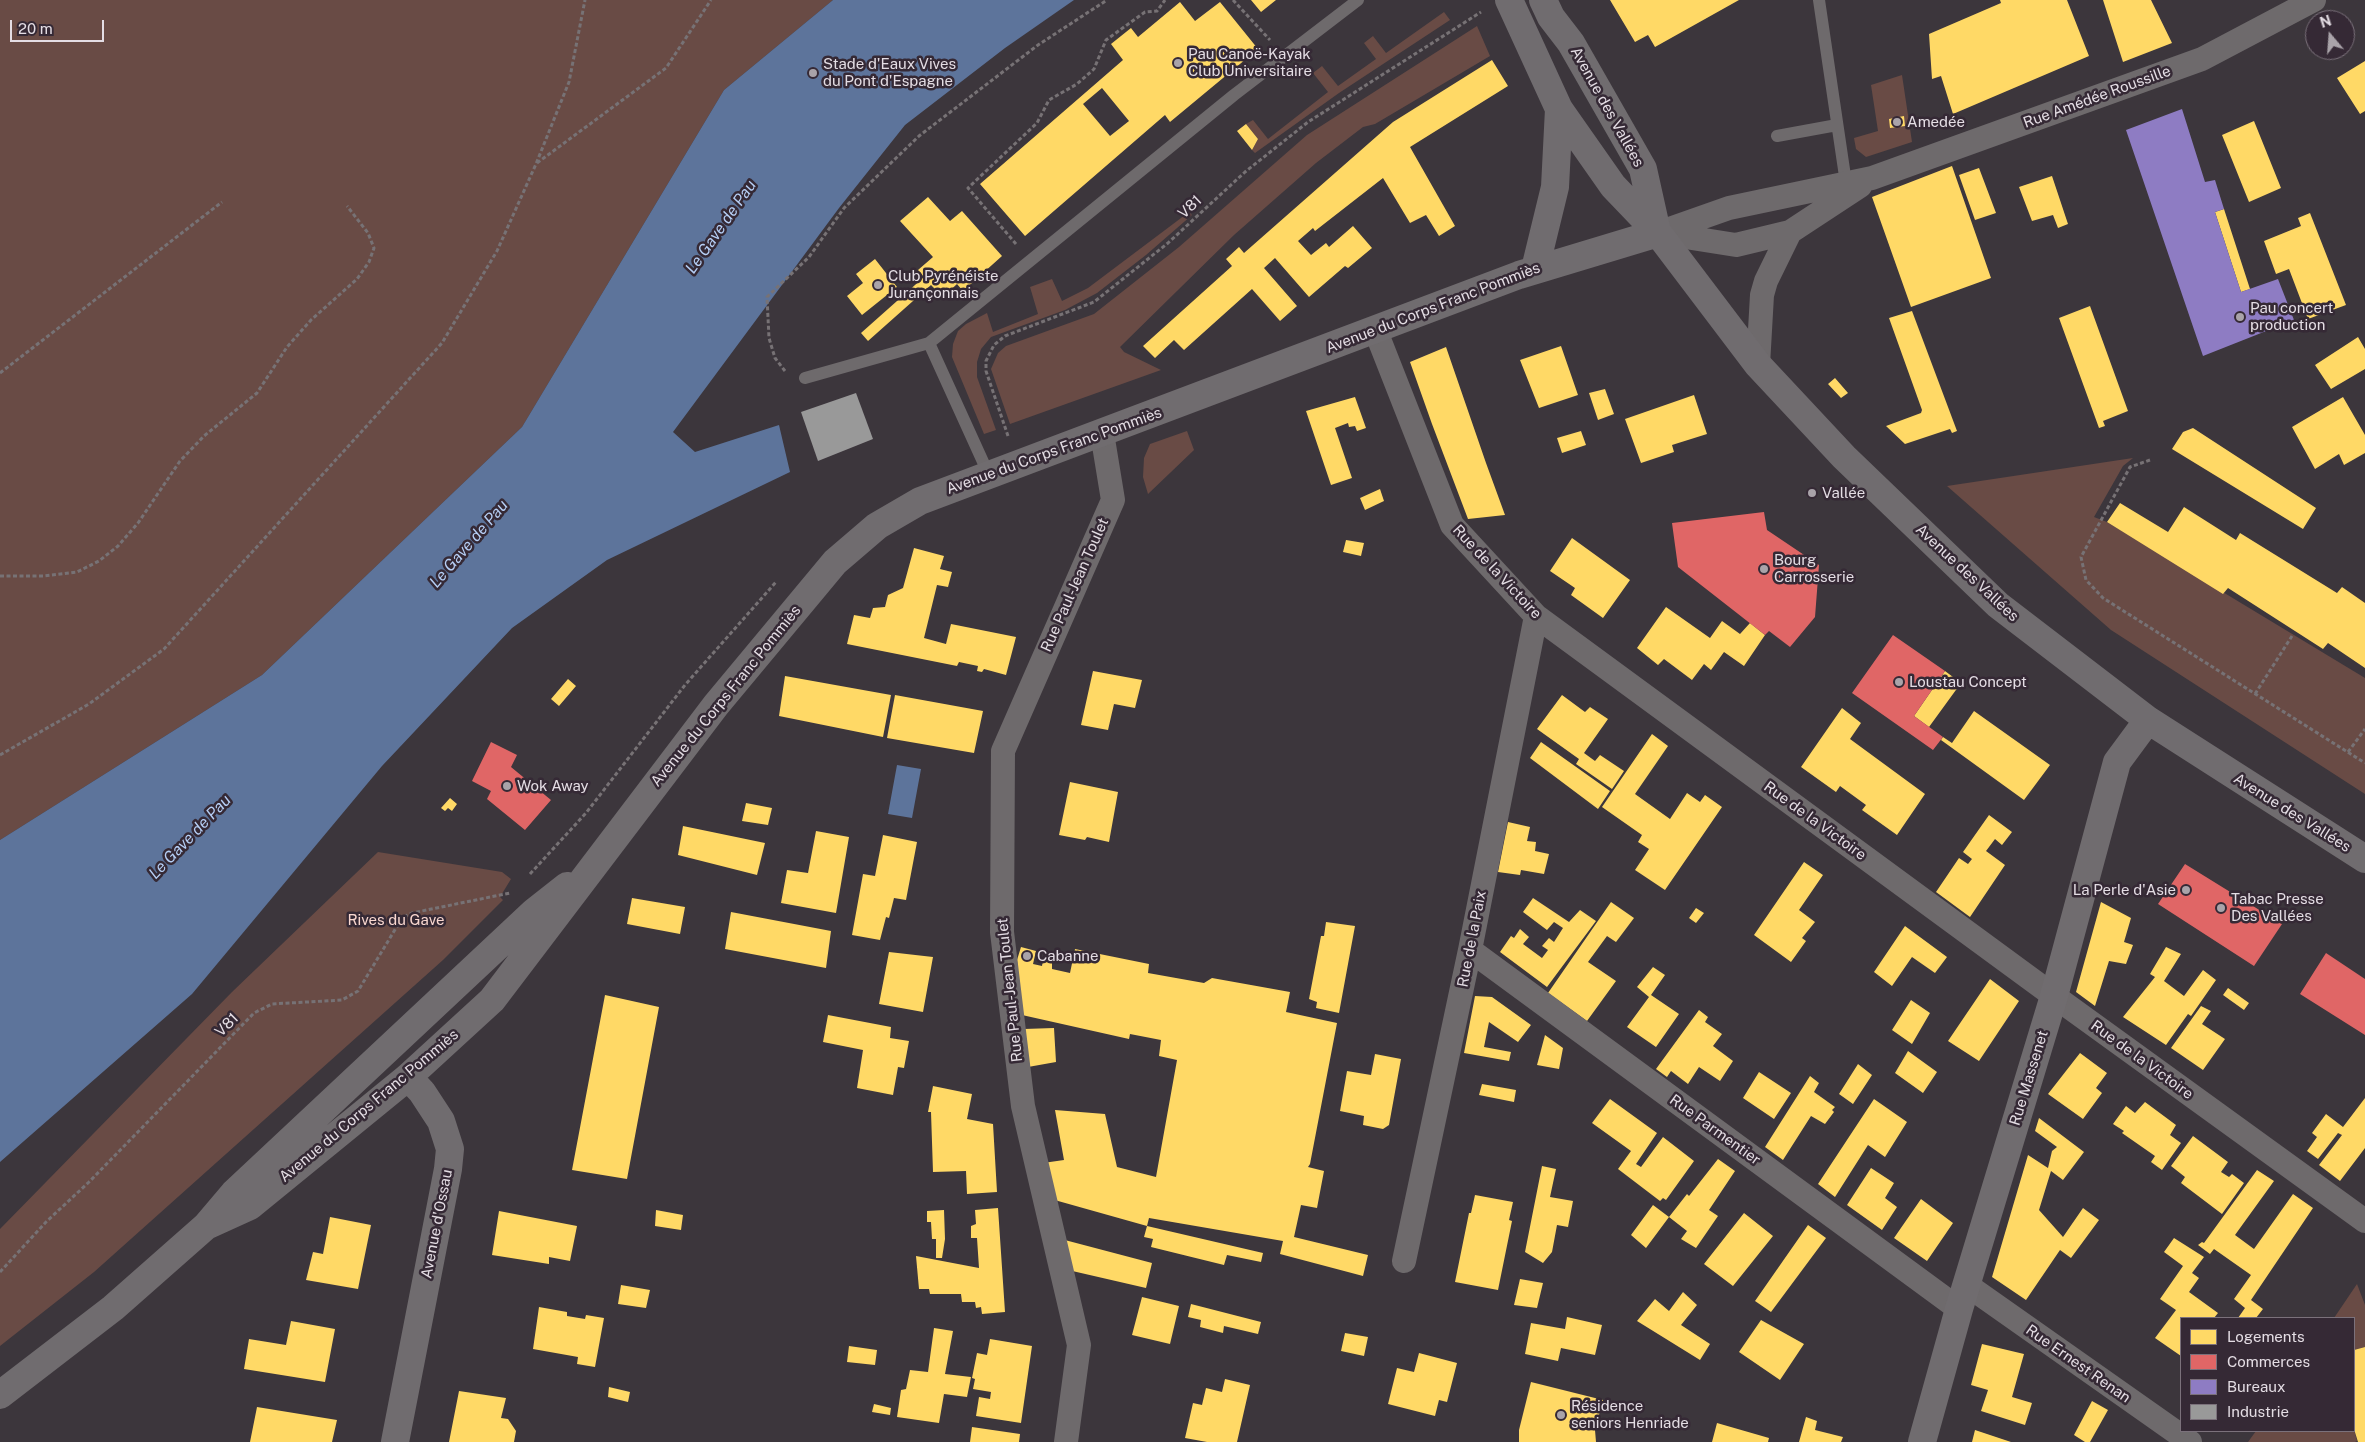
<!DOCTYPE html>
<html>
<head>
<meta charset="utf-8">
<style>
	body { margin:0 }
	#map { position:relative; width:2365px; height:1442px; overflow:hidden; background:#3c363c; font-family:"Public Sans",sans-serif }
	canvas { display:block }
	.legend { position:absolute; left:2180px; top:1317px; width:175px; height:115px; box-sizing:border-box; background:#352935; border:1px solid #7b717b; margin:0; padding:6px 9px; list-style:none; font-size:15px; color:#e4dde4 }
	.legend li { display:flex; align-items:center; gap:10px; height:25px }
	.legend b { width:25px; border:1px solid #7b717b }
	.north { position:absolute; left:2305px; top:10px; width:50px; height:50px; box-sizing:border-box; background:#352935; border:1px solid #7b717b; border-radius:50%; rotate:342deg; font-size:14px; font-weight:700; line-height:20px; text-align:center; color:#e4dde4 }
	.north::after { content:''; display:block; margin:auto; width:18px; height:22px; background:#a9a3a9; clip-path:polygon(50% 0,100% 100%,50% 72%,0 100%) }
	.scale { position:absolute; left:10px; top:20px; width:94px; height:22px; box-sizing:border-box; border:2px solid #e4dde4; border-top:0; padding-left:6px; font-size:15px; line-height:18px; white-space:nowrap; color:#e4dde4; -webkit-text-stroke:4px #352935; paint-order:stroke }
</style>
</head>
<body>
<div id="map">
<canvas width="2365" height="1442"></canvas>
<ul class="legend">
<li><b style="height:14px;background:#ffd966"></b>Logements</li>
<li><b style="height:14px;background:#e06666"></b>Commerces</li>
<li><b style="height:14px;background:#8e7cc3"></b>Bureaux</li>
<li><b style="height:14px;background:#999"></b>Industrie</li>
</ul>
<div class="north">N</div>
<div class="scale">20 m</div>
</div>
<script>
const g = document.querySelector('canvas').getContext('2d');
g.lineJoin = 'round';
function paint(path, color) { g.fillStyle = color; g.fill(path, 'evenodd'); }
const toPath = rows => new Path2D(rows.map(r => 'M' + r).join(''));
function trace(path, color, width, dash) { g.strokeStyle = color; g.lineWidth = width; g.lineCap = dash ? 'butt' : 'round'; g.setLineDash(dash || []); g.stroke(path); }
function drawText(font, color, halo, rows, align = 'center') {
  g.font = font + ' "Public Sans",sans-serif'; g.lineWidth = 5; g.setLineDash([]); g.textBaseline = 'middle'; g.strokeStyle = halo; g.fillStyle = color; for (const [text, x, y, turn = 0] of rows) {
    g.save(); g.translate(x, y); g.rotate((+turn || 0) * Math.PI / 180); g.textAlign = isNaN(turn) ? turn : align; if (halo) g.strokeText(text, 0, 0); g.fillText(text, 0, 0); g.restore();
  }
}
const green = toPath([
	[0,0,833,0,724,90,522,427,262,675,0,840],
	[1444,12,1450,20,1339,93,1255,153,1252,150,1258,139,1246,124,1253,120,1268,139,1328,92,1313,73,1322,66,1338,86,1376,59,1364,43,1373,36,1386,53],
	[1477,26,1490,56,1375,124,1363,127,1316,163,1234,235,1120,347,1124,352,1161,370,1010,424,991,369,998,353,1006,346,1094,314,1179,247,1307,135],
	[1902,75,1912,142,1866,157,1856,149,1854,138,1878,131,1871,85],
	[1189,212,1192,215,1146,255,1097,293,1065,310,991,337,981,349,977,362,977,377,996,430,984,434,952,357,953,344,958,331,966,324,987,313,993,332,1038,314,1030,287,1052,279,1062,301,1088,288],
	[1187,431,1194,450,1148,494,1143,477,1144,458,1150,444],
	[2133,458,2123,466,2094,517,2107,522,2365,678,2365,794,2111,630,1947,486],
	[378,852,502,872,511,879,500,897,503,900,443,960,94,1272,0,1346,0,1229,232,992],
	[2357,1284,2365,1305,2365,1347,2354,1350,2354,1318,2334,1318],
	[2354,1429,2357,1441,2355,1442,2248,1442,2256,1431,2354,1431]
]);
const water = toPath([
	[833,0,1074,0,1005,48,905,125,839,208,673,432,695,452,779,425,790,472,607,560,512,628,382,766,192,994,0,1162,0,840,262,675,522,427,724,90],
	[897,765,921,769,912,818,888,814]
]);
const homes = toPath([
	[1251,0,1276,0,1261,12],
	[1610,0,1739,0,1655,47,1648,35,1635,42],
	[2000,0,2067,0,2089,56,1953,114,1941,76,1932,79,1929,34,2001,3],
	[2103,0,2151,0,2172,43,2123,62],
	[1180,2,1195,21,1220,2,1258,49,1170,122,1165,115,1025,236,980,184,1123,60,1111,44,1131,28,1138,37],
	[1102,88,1129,121,1110,136,1083,104],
	[1492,60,1508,86,1410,147,1455,226,1439,236,1426,215,1410,223,1383,178,1315,231,1313,228,1298,241,1311,255,1326,243,1329,247,1353,226,1372,248,1348,268,1345,266,1309,297,1275,258,1264,268,1297,306,1280,321,1252,289,1184,350,1174,340,1155,358,1143,346,1232,266,1226,259,1239,247,1244,253,1393,122],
	[2365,61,2365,111,2360,114,2337,78],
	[1904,116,1905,126,1890,128,1889,119],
	[2254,121,2281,188,2249,202,2222,135],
	[1246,124,1258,139,1252,150,1237,131],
	[1952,166,1991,278,1911,307,1872,197],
	[1979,168,1996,213,1975,220,1959,175],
	[2052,176,2068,224,2058,228,2053,215,2032,221,2019,187],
	[928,197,950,221,962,211,1002,256,963,291,957,284,943,297,931,285,868,341,861,333,924,277,918,270,933,257,900,221],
	[2224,209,2250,289,2241,292,2215,212],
	[2310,213,2346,305,2308,319,2289,269,2276,274,2264,241,2301,226,2298,218],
	[875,259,897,287,862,315,847,296,863,283,856,274],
	[2090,306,2128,411,2103,421,2105,426,2099,428,2059,318],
	[1912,311,1957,431,1952,433,1950,429,1905,444,1886,426,1921,413,1922,410,1889,318],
	[2358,337,2365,349,2365,369,2331,389,2315,365],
	[1561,346,1578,395,1539,408,1520,360],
	[1446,347,1486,463,1505,515,1468,519,1432,424,1410,362],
	[1835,378,1848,393,1841,398,1828,384],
	[1605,389,1614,414,1598,420,1589,393],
	[1694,395,1707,434,1672,445,1674,452,1641,463,1625,419],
	[1355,397,1366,428,1357,431,1355,426,1349,427,1348,423,1335,428,1352,478,1331,485,1306,411],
	[2343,397,2365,435,2365,453,2344,465,2339,454,2315,469,2292,427],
	[2193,428,2316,508,2303,529,2172,449,2183,432],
	[1581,431,1586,445,1562,453,1557,438],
	[1380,489,1384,501,1365,510,1360,498],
	[2120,503,2168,532,2184,507,2236,540,2240,533,2337,593,2342,587,2365,603,2365,668,2328,643,2323,649,2228,588,2223,594,2107,522],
	[1572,538,1630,580,1603,618,1571,595,1575,588,1550,571],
	[1346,540,1364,543,1361,556,1343,552],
	[914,548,944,556,940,569,952,572,948,587,937,585,924,638,946,644,951,624,1016,637,1006,675,984,669,982,672,977,671,978,666,959,662,957,666,847,644,854,615,870,618,873,608,885,607,888,595,903,588],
	[1666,607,1710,638,1722,621,1740,634,1750,623,1765,635,1744,666,1724,652,1711,670,1704,664,1692,680,1664,659,1658,665,1637,648],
	[1093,671,1142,680,1135,708,1114,704,1108,730,1081,725],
	[1945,671,1961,683,1929,727,1914,716],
	[785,676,891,695,883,737,779,716],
	[568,679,576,686,559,706,551,699],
	[895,695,983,711,974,753,887,738],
	[1562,695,1585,712,1590,707,1608,719,1584,753,1595,761,1600,755,1624,771,1612,789,1576,764,1579,759,1537,729],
	[1842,708,1861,723,1850,739,1925,794,1897,835,1862,810,1866,805,1840,786,1836,792,1801,767],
	[1974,711,2050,765,2024,800,1941,740,1943,737,1952,743],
	[1652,734,1668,746,1635,794,1670,819,1687,793,1700,802,1705,795,1722,807,1665,890,1635,870,1649,849,1638,842,1642,835,1602,807],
	[1541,742,1610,791,1598,809,1530,758],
	[1070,782,1118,792,1109,842,1087,837,1085,840,1059,835],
	[450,798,457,804,452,811,448,808,445,811,441,808],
	[746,803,772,808,768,825,742,821],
	[1989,815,2012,832,2002,845,1995,839,1986,851,2005,865,1970,917,1936,892,1959,858,1968,864,1972,859,1963,852],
	[1508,822,1530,827,1527,841,1536,842,1535,851,1549,854,1544,874,1521,870,1520,875,1498,872],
	[683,826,765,843,757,875,678,855],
	[816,831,849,837,836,913,781,903,787,870,808,873],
	[883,835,917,842,906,900,894,898,889,918,886,917,880,940,852,935,863,874,875,876],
	[1804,862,1823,875,1799,910,1815,922,1802,938,1806,941,1791,962,1754,935],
	[632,898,685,907,680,934,627,924],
	[1533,898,1569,922,1580,910,1596,921,1547,987,1500,952,1511,936,1514,938,1520,929,1529,937,1523,944,1542,958,1548,950,1542,946,1549,938,1554,942,1563,928,1554,922,1547,930,1523,912],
	[1611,902,1634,918,1616,942,1607,936,1588,962,1616,981,1587,1021,1548,993],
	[2101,902,2131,918,2124,942,2133,945,2126,964,2109,961,2095,1006,2076,992],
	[1696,908,1704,913,1696,923,1689,918],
	[731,912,831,931,826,968,725,949],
	[1326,922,1355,926,1339,1013,1316,1008,1317,1002,1309,999,1321,936,1324,936],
	[1905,926,1947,957,1935,973,1912,957,1892,986,1874,972],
	[1021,947,1036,951,1033,964,1042,966,1043,960,1052,962,1052,969,1070,973,1075,949,1149,964,1148,973,1204,983,1212,978,1290,992,1286,1012,1337,1023,1310,1164,1308,1167,1324,1171,1317,1208,1301,1205,1294,1237,1368,1255,1363,1276,1280,1254,1283,1241,1149,1218,1147,1226,1051,1199,1043,1163,1064,1160,1055,1110,1105,1114,1117,1167,1156,1177,1177,1060,1159,1056,1161,1040,1130,1034,1129,1039,1022,1015,1017,960],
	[2166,947,2181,954,2164,981,2184,996,2203,970,2216,980,2191,1016,2188,1014,2166,1045,2123,1017,2155,977,2150,974],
	[889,952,933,957,923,1012,879,1004],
	[1653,967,1665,975,1651,995,1679,1014,1656,1047,1627,1027,1649,997,1637,987],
	[1990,979,2019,1001,1979,1061,1948,1041],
	[2228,988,2249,1003,2244,1010,2223,995],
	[605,995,659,1007,627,1179,572,1170],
	[1475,996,1492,997,1531,1025,1518,1042,1489,1022,1484,1047,1511,1052,1509,1061,1464,1053],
	[1911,1000,1930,1013,1912,1044,1892,1030],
	[2201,1006,2211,1011,2202,1024,2225,1039,2203,1070,2171,1048],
	[1699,1010,1708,1017,1705,1022,1722,1034,1713,1046,1733,1061,1720,1081,1699,1067,1688,1084,1671,1071,1667,1077,1656,1069],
	[828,1015,891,1027,890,1038,909,1041,904,1068,898,1067,893,1095,857,1088,863,1050,823,1042],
	[1054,1028,1056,1062,1028,1067,1024,1029],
	[1545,1035,1563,1048,1559,1069,1537,1065],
	[1908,1051,1937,1072,1923,1093,1895,1073],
	[2080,1053,2107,1073,2096,1088,2102,1093,2083,1119,2048,1094],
	[1375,1054,1401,1059,1389,1125,1383,1129,1363,1125,1364,1116,1340,1111,1347,1071,1371,1075],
	[1858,1064,1872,1075,1853,1104,1839,1094],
	[1759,1072,1791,1093,1774,1119,1743,1098],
	[1810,1076,1819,1083,1814,1092,1835,1107,1832,1110,1834,1112,1825,1124,1811,1116,1783,1160,1765,1147],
	[1482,1084,1516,1090,1514,1102,1479,1095],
	[933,1086,972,1094,967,1119,993,1124,997,1192,967,1194,966,1171,933,1172,931,1112,928,1112],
	[2365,1098,2365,1148,2340,1181,2319,1165,2342,1135,2338,1133,2318,1159,2307,1151,2317,1137,2312,1133,2326,1114,2343,1127],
	[1610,1099,1657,1133,1636,1164,1641,1167,1663,1137,1694,1161,1666,1200,1663,1198,1660,1201,1618,1169,1631,1151,1592,1123],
	[1874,1099,1907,1122,1885,1157,1868,1145,1835,1197,1818,1184],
	[2145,1102,2176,1125,2170,1135,2181,1143,2162,1170,2151,1162,2155,1156,2122,1133,2124,1131,2113,1124,2126,1106,2135,1113],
	[2039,1118,2084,1152,2063,1180,2051,1171,2039,1210,2063,1237,2083,1208,2099,1220,2071,1258,2060,1250,2026,1300,1992,1277,2028,1155,2048,1168,2052,1151,2057,1147,2035,1131],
	[2193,1136,2228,1162,2221,1172,2229,1177,2232,1174,2244,1183,2222,1214,2181,1183,2185,1177,2171,1166],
	[1718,1159,1735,1171,1709,1210,1718,1216,1696,1248,1681,1239,1687,1231,1669,1217,1687,1194,1689,1196],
	[1542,1166,1556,1169,1550,1197,1573,1201,1568,1227,1557,1225,1552,1252,1543,1263,1525,1252],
	[1871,1168,1894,1183,1885,1198,1897,1207,1882,1230,1847,1205],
	[2257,1170,2274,1181,2235,1235,2254,1249,2293,1194,2313,1208,2251,1300,2263,1309,2256,1318,2238,1318,2245,1308,2234,1299,2251,1275,2214,1249,2210,1254,2198,1245,2202,1242,2204,1243],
	[1475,1195,1513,1202,1509,1220,1512,1221,1498,1290,1455,1282,1469,1213,1471,1213],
	[1921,1199,1953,1223,1927,1261,1894,1238],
	[1653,1205,1669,1217,1646,1248,1631,1235],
	[998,1208,1005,1312,982,1314,981,1307,976,1308,975,1302,962,1302,961,1294,930,1294,929,1289,919,1289,916,1256,979,1268,977,1238,971,1238,971,1226,976,1224,975,1210],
	[656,1210,683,1215,681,1230,655,1226],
	[944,1210,945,1239,942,1258,936,1258,936,1239,932,1239,931,1222,927,1222,927,1211],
	[499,1211,577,1226,570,1261,549,1257,549,1264,492,1255],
	[1744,1213,1773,1236,1733,1286,1704,1264],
	[330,1217,371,1225,358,1289,306,1280,313,1252,323,1254],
	[1808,1225,1826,1238,1771,1312,1755,1301],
	[1147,1226,1263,1253,1261,1262,1227,1255,1224,1265,1151,1247,1153,1239,1144,1237],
	[2174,1238,2204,1257,2192,1273,2199,1278,2189,1292,2218,1313,2214,1318,2181,1318,2181,1356,2155,1338,2176,1310,2160,1299,2183,1266,2164,1252],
	[1061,1239,1152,1263,1146,1288,1068,1270],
	[1520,1279,1543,1283,1537,1308,1514,1305],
	[621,1285,650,1290,646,1308,618,1304],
	[1683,1292,1697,1305,1681,1325,1710,1344,1700,1360,1637,1321,1655,1299,1669,1311],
	[1142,1297,1179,1306,1170,1344,1132,1335],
	[1191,1304,1261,1322,1258,1334,1224,1326,1223,1333,1200,1327,1201,1320,1188,1317],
	[539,1307,567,1312,567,1316,585,1319,586,1315,604,1318,595,1367,577,1364,578,1357,533,1349],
	[1567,1317,1602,1325,1595,1355,1561,1348,1558,1361,1525,1354,1531,1323,1565,1329],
	[1761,1320,1804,1344,1780,1380,1739,1352],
	[291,1321,335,1329,325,1382,244,1369,249,1339,286,1345],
	[934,1328,953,1331,945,1374,971,1377,967,1397,944,1394,939,1423,897,1417,901,1390,906,1389,910,1370,928,1372],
	[1345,1333,1368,1337,1364,1356,1341,1351],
	[990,1339,1032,1346,1021,1423,976,1416,979,1397,990,1399,991,1392,973,1389,975,1379,972,1378,977,1353,987,1355],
	[1982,1344,2024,1354,2012,1397,2032,1403,2025,1425,1981,1411,1988,1390,1971,1385],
	[849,1346,877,1350,875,1365,847,1362],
	[2365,1347,2365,1442,2358,1442,2354,1429,2354,1350],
	[1419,1353,1457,1363,1447,1402,1439,1400,1435,1416,1388,1404,1397,1368,1414,1372],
	[1225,1379,1250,1385,1237,1442,1207,1442,1185,1438,1193,1403,1202,1405,1206,1388,1222,1392],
	[1531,1382,1603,1400,1595,1430,1596,1442,1519,1442,1519,1430],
	[609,1387,630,1392,628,1402,608,1397],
	[459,1391,506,1398,501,1418,508,1419,516,1431,514,1442,449,1442],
	[2092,1401,2108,1410,2090,1442,2085,1442,2074,1435],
	[874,1404,891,1408,890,1415,872,1412],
	[257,1407,337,1420,332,1442,250,1442],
	[1806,1417,1817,1421,1815,1430,1843,1437,1841,1442,1799,1442],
	[1717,1423,1769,1438,1768,1442,1712,1442],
	[972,1427,1020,1434,1019,1442,970,1442],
	[1975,1430,2011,1442,1972,1442]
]);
const shops = toPath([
	[1764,512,1767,530,1819,565,1815,617,1790,647,1769,631,1765,635,1678,567,1672,523],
	[1893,635,1945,671,1914,716,1943,737,1933,750,1852,693],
	[491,742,517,755,511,767,551,800,525,830,487,799,491,791,472,781],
	[2185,864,2282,924,2254,966,2158,904],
	[2326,953,2365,979,2365,1035,2300,994]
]);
const offices = toPath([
	[2182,109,2205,182,2215,180,2224,209,2215,212,2241,292,2278,279,2294,320,2203,356,2126,130]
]);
const industry = toPath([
	[856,393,873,439,818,461,801,412]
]);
const path = toPath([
	[1233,0,1270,40],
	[537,163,666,68,711,0],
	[1016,244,968,188,1037,123,1049,100,1077,84,1094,69,1106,40,1145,12,1157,11,1165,0],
	[785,371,775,358,769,338,767,297,809,257,844,208,919,136,1038,45,1107,0],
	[0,373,222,202],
	[1008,436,986,371,986,361,994,345,1005,336,1094,302,1168,243,1245,172,1308,122,1481,12],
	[2150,460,2130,467,2081,557,2086,580,2103,598,2365,763],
	[0,576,43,576,77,572,99,561,118,546,138,523,180,461,204,436,257,393,287,347,311,320,357,279,369,262,374,248,368,233,347,206],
	[2255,694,2292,636],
	[2348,752,2365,729],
	[0,755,89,704,164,649,442,343,497,251,536,164,569,82,585,0],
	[530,874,586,813,685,685,776,582],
	[0,1272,46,1222,89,1182,254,1013,272,1004,342,1000,358,991,402,918,412,913,510,893]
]);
const lane = toPath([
	[1819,0,1846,183],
	[1777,136,1837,125],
	[805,378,929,343],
	[989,475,929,343,1234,95,1358,0]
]);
const street = toPath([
	[1658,233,1729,208,1872,178,2202,59,2314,0],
	[1660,233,1736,245,1790,232,1860,186],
	[1375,329,1452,525,1536,616,2054,996,2365,1221],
	[1758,365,1762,295,1766,281,1790,232],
	[1470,950,1959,1309],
	[1404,1261,1470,950,1536,616],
	[1967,1285,2190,1442],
	[1066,1442,1079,1345,1023,1106,1002,932,1003,751,1113,500,1102,433]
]);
const secondary = toPath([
	[1509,0,1559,109,1613,186,1658,233,1758,365,1844,457,1998,605,2148,720,2365,859],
	[1543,0,1551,17,1571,43,1643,169,1657,232],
	[1535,269,1555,187,1559,109],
	[206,1226,250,1206,408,1077,492,1000,716,705,835,562,877,526,920,501,1519,275,1658,233],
	[0,1395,113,1308,206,1226,234,1193,534,912,567,886],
	[395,1442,448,1169,450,1149,441,1121,422,1092,408,1077],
	[1922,1442,1959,1309,2054,996,2117,762,2148,720]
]);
const markers = [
	[1178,63,5,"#a9a3a9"],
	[813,73,5,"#a9a3a9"],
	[1897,122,5,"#a9a3a9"],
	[878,285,5,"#a9a3a9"],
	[2240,317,5,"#a9a3a9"],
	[1812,493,5,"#a9a3a9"],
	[1764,569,5,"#a9a3a9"],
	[1899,682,5,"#a9a3a9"],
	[507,786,5,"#a9a3a9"],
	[2186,890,5,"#a9a3a9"],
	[2221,908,5,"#a9a3a9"],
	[1027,956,5,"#a9a3a9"],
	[1561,1415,5,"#a9a3a9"]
];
const poiNames = [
	["Pau Canoë-Kayak",1188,54],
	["Club Universitaire",1188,71],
	["Stade d'Eaux Vives",823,64],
	["du Pont d'Espagne",823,81],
	["Amedée",1907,122],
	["Club Pyrénéiste",888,276],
	["Jurançonnais",888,293],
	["Pau concert",2250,308],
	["production",2250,325],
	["Vallée",1822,493],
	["Bourg",1774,560],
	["Carrosserie",1774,577],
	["Loustau Concept",1909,682],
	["Wok Away",517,786],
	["La Perle d'Asie",2176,890,"right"],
	["Tabac Presse",2231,899],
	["Des Vallées",2231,916],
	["Cabanne",1037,956],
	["Résidence",1571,1406],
	["seniors Henriade",1571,1423]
];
const streetNames = [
	["Rue Amédée Roussille",2097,97,-20],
	["Avenue des Vallées",1607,107,61],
	["V81",1190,207,-43],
	["Avenue du Corps Franc Pommiès",1433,308,-21],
	["Avenue du Corps Franc Pommiès",1054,451,-20],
	["Rue de la Victoire",1497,572,47],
	["Avenue des Vallées",1967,573,43],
	["Rue Paul-Jean Toulet",1075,585,-66],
	["Avenue du Corps Franc Pommiès",726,696,-51],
	["Avenue des Vallées",2292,813,32],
	["Rue de la Victoire",1815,821,36],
	["Rue de la Paix",1472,939,-79],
	["Rue Paul-Jean Toulet",1010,990,-96],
	["V81",227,1025,-45],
	["Rue de la Victoire",2142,1060,36],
	["Rue Massenet",2029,1078,-73],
	["Avenue du Corps Franc Pommiès",369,1106,-40],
	["Rue Parmentier",1715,1130,36],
	["Avenue d'Ossau",437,1224,-79],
	["Rue Ernest Renan",2078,1364,35]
];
const parkNames = [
	["Rives du Gave",396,920]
];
const waterNames = [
	["Le Gave de Pau",721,227,-55],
	["Le Gave de Pau",469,544,-49],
	["Le Gave de Pau",190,837,-46]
];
paint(green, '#694b45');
paint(water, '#5d749b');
paint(homes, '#ffd966');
paint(shops, '#e06666');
paint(offices, '#8e7cc3');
paint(industry, '#999');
trace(path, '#777275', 3, [4, 2.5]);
trace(lane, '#6e6a6c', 12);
trace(street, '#6e6a6c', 24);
trace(secondary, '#706c6f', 28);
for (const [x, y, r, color] of markers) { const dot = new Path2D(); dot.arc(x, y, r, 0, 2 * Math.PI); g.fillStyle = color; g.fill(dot); trace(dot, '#352935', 2); }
drawText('15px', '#e4dde4', '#352935', poiNames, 'left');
drawText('15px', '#e4dde4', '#352935', streetNames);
drawText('15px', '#fad8d0', '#352935', parkNames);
drawText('italic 16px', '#b6cff6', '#352935', waterNames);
</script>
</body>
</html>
